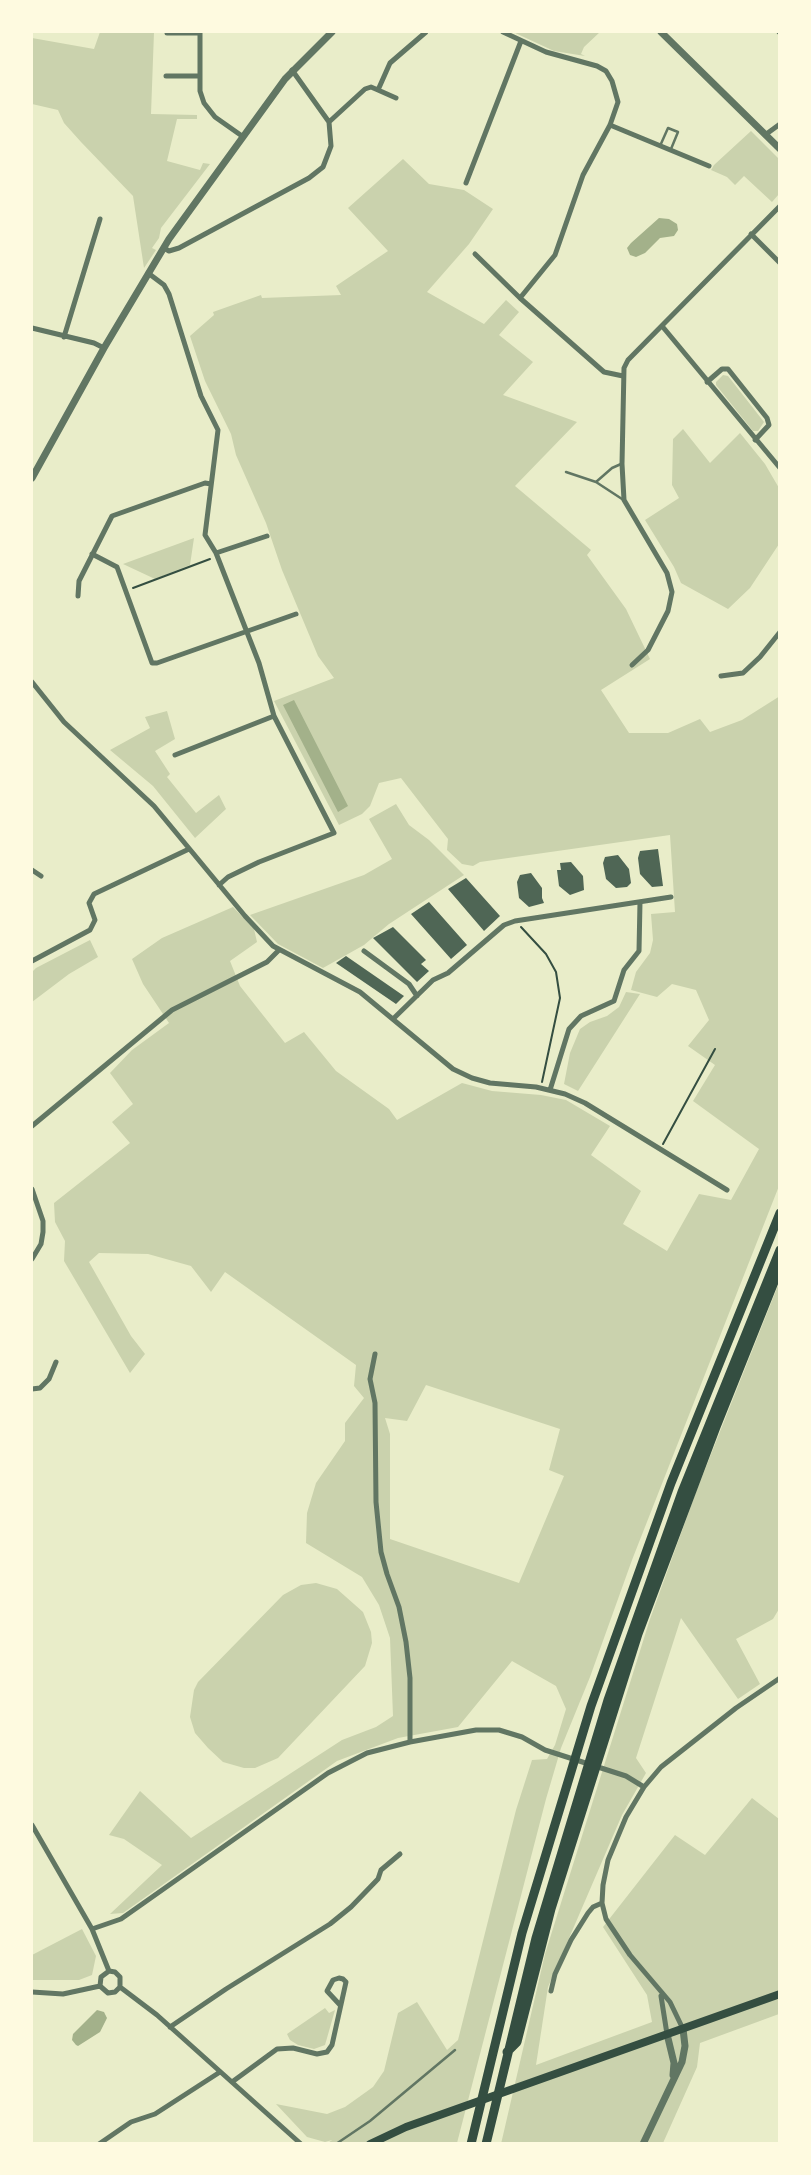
<!DOCTYPE html>
<html>
<head>
<meta charset="utf-8">
<style>
	body { margin:0 }
	#map { position:relative; width:811px; height:2175px; overflow:hidden; background:#e9edc9; font-family:Barlow,sans-serif }
	canvas { display:block }
	.frame { position:absolute; inset:0; border:33px solid #fefae0; pointer-events:none }
</style>
</head>
<body>
<div id="map">
<canvas width="811" height="2175"></canvas>
<div class="frame"></div>
</div>
<script>
const g = document.querySelector('canvas').getContext('2d');
g.lineJoin = 'round';
function paint(path, color) { g.fillStyle = color; g.fill(path, 'evenodd'); }
const toPath = rows => new Path2D(rows.map(r => 'M' + r).join(''));
function trace(path, color, width, dash) { g.strokeStyle = color; g.lineWidth = width; g.lineCap = dash ? 'butt' : 'round'; g.setLineDash(dash || []); g.stroke(path); }
const green = toPath([
	[100,32,154,32,151,114,197,115,197,119,177,119,167,161,200,170,203,163,210,164,161,228,159,238,152,248,156,250,144,268,133,196,81,142,64,123,58,110,32,104,32,38,94,49],
	[513,32,524,33,600,32,584,47,581,54,585,56,554,51],
	[751,131,779,159,779,194,772,202,744,176,735,185,727,177,711,170,714,165],
	[403,159,429,184,464,190,493,209,469,244,427,292,484,324,506,300,519,312,499,335,533,362,503,395,577,422,515,486,591,550,587,555,626,609,650,659,601,690,629,733,668,733,700,719,710,732,742,720,780,696,779,1186,632,1560,590,1677,561,1748,546,1799,457,2143,328,2143,332,2140,325,2142,307,2137,276,2104,327,2114,345,2107,373,2087,384,2071,398,2013,417,2002,447,2050,458,2040,516,1810,532,1760,547,1759,555,1745,566,1709,556,1686,512,1661,458,1727,398,1738,337,1761,123,1913,110,1914,162,1865,124,1839,109,1835,140,1791,191,1838,342,1740,376,1727,393,1716,390,1638,379,1605,362,1577,306,1543,307,1513,316,1483,345,1441,345,1423,364,1398,354,1386,356,1365,225,1272,211,1292,191,1266,148,1254,99,1253,89,1262,131,1336,145,1354,130,1373,64,1261,65,1241,55,1222,54,1203,130,1143,112,1122,133,1104,110,1073,132,1050,169,1023,143,984,132,959,162,938,233,907,254,929,257,942,230,961,240,986,285,1043,304,1032,336,1071,389,1109,397,1120,462,1083,492,1091,541,1095,566,1100,610,1126,591,1155,641,1191,623,1224,667,1251,699,1194,731,1200,759,1149,693,1101,715,1065,688,1046,709,1020,696,990,672,984,657,997,631,990,636,972,650,953,653,940,651,914,675,912,670,835,480,862,473,866,462,864,447,850,448,839,401,778,379,783,370,806,362,814,339,825,274,701,334,678,318,656,282,570,266,523,236,455,231,434,205,381,190,336,214,315,213,312,261,295,262,298,341,295,336,286,388,251,348,208],
	[426,1385,560,1429,549,1470,564,1476,519,1583,390,1539,390,1434,385,1418,407,1421],
	[723,375,728,376,764,422,758,431,753,431,716,385,716,382],
	[683,429,710,463,740,433,765,464,779,488,779,544,750,588,728,609,681,583,674,567,645,520,679,498,672,485,673,439],
	[194,538,190,565,155,579,123,564],
	[167,711,175,739,155,751,170,774,167,777,196,813,219,795,226,809,195,838,153,786,110,750,150,728,145,717],
	[396,804,409,825,429,840,464,875,389,924,364,945,323,968,278,944,250,915,364,875,392,859,369,819],
	[90,940,98,957,69,974,32,1002,32,972,36,968],
	[626,992,640,994,578,1091,564,1084,570,1053,580,1029,590,1022,607,1016,619,1007],
	[779,1283,779,1609,773,1619,736,1639,760,1684,738,1699,681,1618,636,1758,646,1773,622,1815,548,1987,536,2065,652,2022,647,1995,603,1927,675,1835,705,1855,752,1798,779,1819,779,2014,700,2043,697,2067,663,2143,501,2144,545,1954,650,1619,696,1492],
	[316,1583,337,1589,363,1612,371,1632,372,1643,365,1666,278,1758,255,1768,244,1768,223,1762,208,1748,195,1733,190,1717,194,1690,198,1682,283,1595,301,1585],
	[82,1929,96,1956,92,1975,79,1980,32,1980,32,1955],
	[325,2008,329,2013,335,2010,325,2045,314,2049,298,2045,290,2040,287,2034]
]);
const water = toPath([
	[659,218,669,219,677,224,678,230,674,236,660,238,645,253,636,257,630,255,627,248,631,243],
	[294,700,348,806,338,812,283,705],
	[97,2010,104,2012,107,2018,100,2032,78,2046,76,2045,72,2040,73,2034]
]);
const building = toPath([
	[658,849,663,886,652,887,640,874,638,858,640,851],
	[618,855,629,869,631,883,627,887,616,888,606,879,603,863,605,857],
	[571,862,583,876,584,890,570,895,559,886,557,870,561,870,560,863],
	[531,873,542,888,542,898,544,903,529,907,519,898,517,882,520,875],
	[466,878,500,916,484,931,448,889],
	[429,902,467,945,451,959,411,914],
	[393,927,426,960,421,964,429,971,417,982,373,938],
	[346,956,401,994,404,996,396,1004,336,963]
]);
const path = toPath([
	[133,588,210,559],
	[521,927,546,954,556,972,560,998,542,1082],
	[663,1144,715,1049]
]);
const service = toPath([
	[660,146,668,128,678,132,671,149],
	[566,472,596,482,612,468,621,464],
	[596,482,622,499],
	[336,2144,370,2121,455,2050]
]);
const minor = toPath([
	[200,32,200,91,204,103,215,117,242,136],
	[503,32,546,52,597,66,606,71,612,81,618,102,610,125,583,175,555,255,520,298],
	[779,32,780,32],
	[167,33,200,33],
	[166,76,200,76],
	[378,90,396,98],
	[329,122,365,89,371,87,378,90,390,63,426,32],
	[610,125,709,166],
	[765,135,780,124],
	[466,183,521,41],
	[751,234,780,263],
	[164,248,169,251,179,248,309,178,323,167,331,146,329,122,292,70],
	[475,254,520,298,604,372,623,376],
	[148,273,164,285,169,294,201,396,218,430,205,535,216,553,259,663,274,716],
	[662,326,780,468],
	[32,328,94,343,104,348],
	[64,337,100,219],
	[707,382,722,369,728,369,767,418,769,425,755,440],
	[216,553,267,536],
	[92,554,117,567,152,663,157,663,296,614],
	[78,596,79,581,112,516,205,483,211,484],
	[632,665,648,650,668,611,672,592,667,573,624,500,622,464,624,368,628,360,780,206],
	[721,676,743,673,760,657,780,632],
	[32,682,64,722,154,806,245,916,273,946,360,992,453,1069,472,1078,490,1083,536,1087,565,1094,585,1103,727,1190],
	[175,755,274,716,334,833,259,862,228,877,219,885],
	[32,870,41,876],
	[364,951,409,984,417,996],
	[32,961,90,930,95,920,89,903,94,894,189,849],
	[393,1019,433,980,448,973,504,925,515,921,671,897],
	[550,1090,569,1029,581,1016,614,1001,624,970,639,951,640,902],
	[32,1126,172,1010,267,962,279,950],
	[32,1189,43,1221,43,1232,41,1244,32,1259],
	[375,1354,370,1379,375,1403,376,1502,381,1552,387,1574,399,1607,406,1642,410,1678,410,1742],
	[32,1389,40,1388,49,1379,56,1362],
	[32,1825,92,1929,109,1971],
	[92,1929,121,1919,328,1773,367,1753,410,1742,476,1730,499,1730,522,1737,545,1750,626,1776,644,1787],
	[109,1971,115,1972,120,1977,120,1987],
	[100,1986,108,1993,115,1992,120,1987],
	[100,1986,101,1977,109,1971],
	[120,1987,157,2015,301,2144],
	[551,1991,555,1974,571,1940,588,1913,593,1907,602,1903],
	[32,1992,63,1994,100,1986],
	[661,1996,667,2034],
	[170,2027,226,1989,330,1924,351,1907,378,1879,381,1870,400,1854],
	[683,2029,670,2002,630,1955,606,1919,602,1903,603,1885,608,1860,626,1817,644,1787,661,1767,736,1708,780,1678],
	[232,2082,277,2049,293,2048,317,2054,327,2052,332,2045,346,1982,343,1979,339,1978,333,1980,327,1991,340,2005],
	[99,2144,131,2122,155,2114,220,2072]
]);
const tertiary = toPath([
	[661,32,780,149],
	[32,478,104,348,169,239,285,79,332,32],
	[667,2034,674,2063,673,2075],
	[643,2144,682,2062,685,2046,683,2029]
]);
const secondary = toPath([
	[370,2144,406,2127,780,1994]
]);
const trunk = toPath([
	[507,2052,517,2042,551,1909,638,1634,716,1427,780,1267],
	[471,2144,522,1933,591,1706,671,1483,780,1213],
	[486,2144,536,1938,608,1700,682,1492,780,1250]
]);
paint(green, '#cad2ad');
paint(water, '#a3b18a');
paint(building, '#4f6655');
trace(path, '#344e41', 2);
trace(service, '#617663', 2.5);
trace(minor, '#617663', 5);
trace(tertiary, '#617663', 7);
trace(secondary, '#344e41', 8);
trace(trunk, '#344e41', 9);
</script>
</body>
</html>
